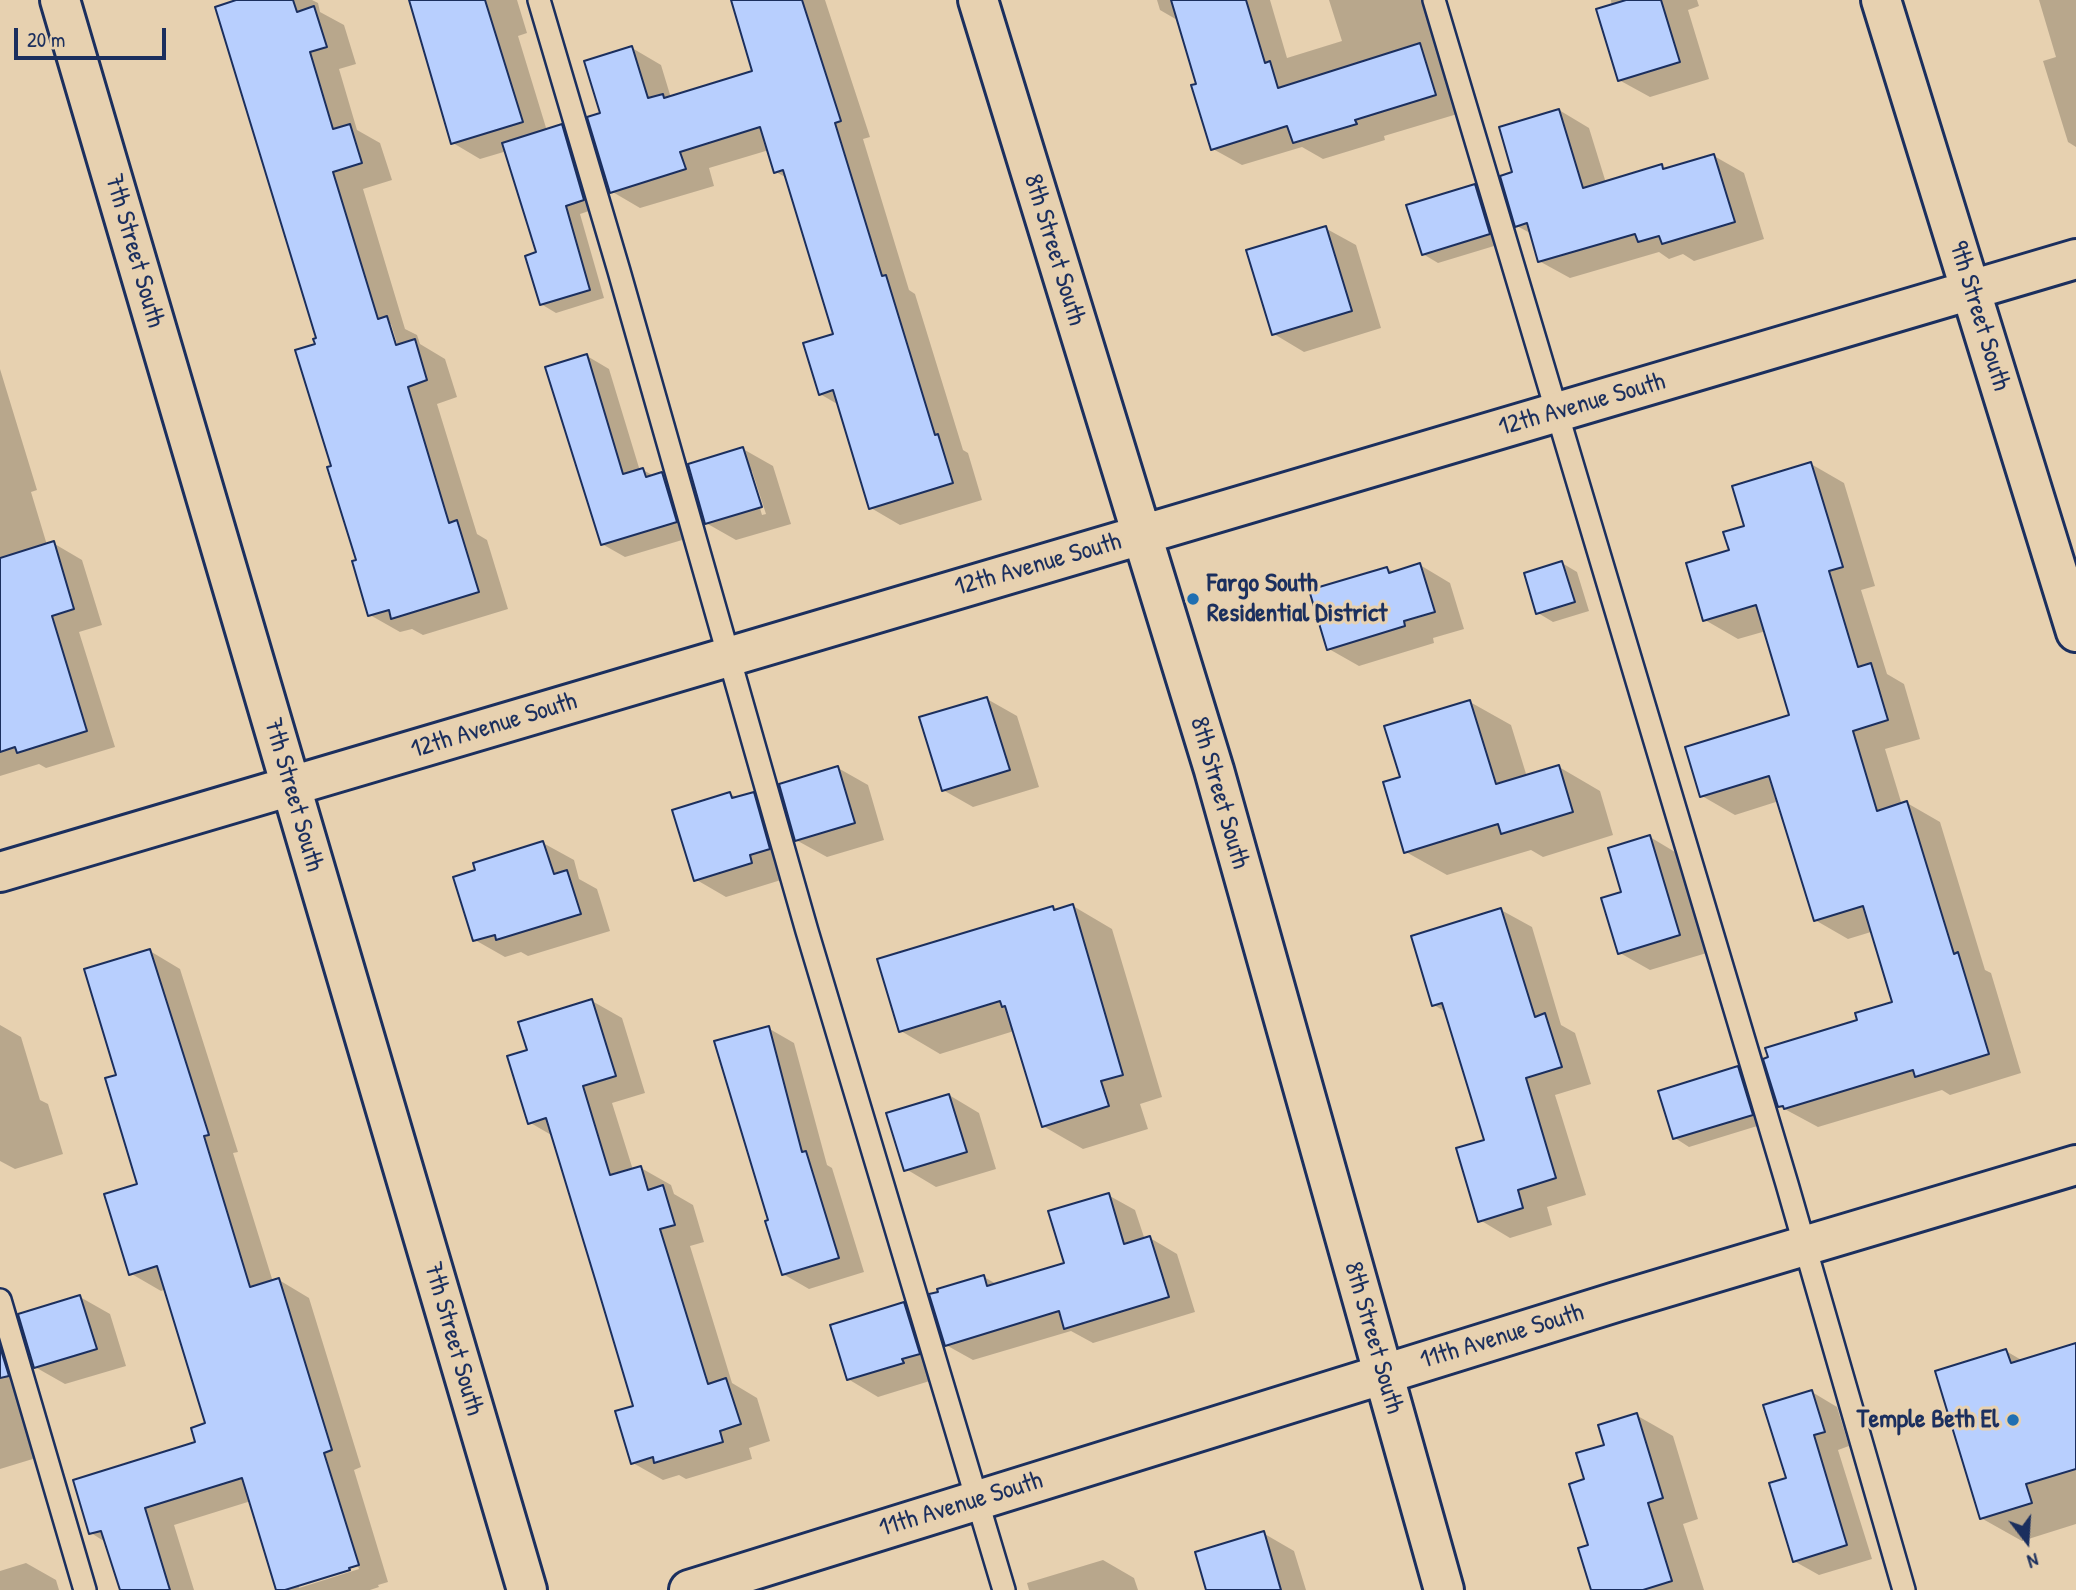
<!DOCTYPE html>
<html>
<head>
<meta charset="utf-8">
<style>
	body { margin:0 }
	#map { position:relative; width:2076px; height:1590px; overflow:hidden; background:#e7d1b0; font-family:"Patrick Hand",sans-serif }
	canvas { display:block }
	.north { position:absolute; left:1992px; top:1506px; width:70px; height:70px; -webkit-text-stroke:5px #e7d1b0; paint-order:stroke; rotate:163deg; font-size:19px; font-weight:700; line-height:28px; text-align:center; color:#1b2f5e }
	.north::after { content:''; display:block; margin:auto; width:24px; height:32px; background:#1b2f5e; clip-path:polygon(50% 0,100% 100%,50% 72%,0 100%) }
	.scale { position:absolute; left:14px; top:28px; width:152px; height:32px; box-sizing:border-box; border:4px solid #1b2f5e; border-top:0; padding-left:9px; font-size:21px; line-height:24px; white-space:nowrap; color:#1b2f5e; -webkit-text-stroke:5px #e7d1b0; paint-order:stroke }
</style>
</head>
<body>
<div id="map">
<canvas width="2076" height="1590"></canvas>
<div class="north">N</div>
<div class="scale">20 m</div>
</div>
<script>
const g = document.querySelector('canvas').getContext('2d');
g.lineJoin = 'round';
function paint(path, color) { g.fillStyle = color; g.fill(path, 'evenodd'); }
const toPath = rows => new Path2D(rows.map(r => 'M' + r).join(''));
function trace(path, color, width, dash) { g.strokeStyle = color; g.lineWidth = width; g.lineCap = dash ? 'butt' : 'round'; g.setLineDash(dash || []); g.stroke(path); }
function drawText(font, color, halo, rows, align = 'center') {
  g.font = font + ' "Patrick Hand",sans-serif'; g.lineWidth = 6; g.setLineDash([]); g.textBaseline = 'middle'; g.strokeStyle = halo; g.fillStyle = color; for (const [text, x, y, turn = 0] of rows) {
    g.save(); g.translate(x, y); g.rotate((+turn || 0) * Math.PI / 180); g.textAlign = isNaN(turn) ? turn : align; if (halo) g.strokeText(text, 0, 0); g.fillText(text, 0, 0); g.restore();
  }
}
const shadow = toPath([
	[242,0,312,0,318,3,320,12,344,25,356,64,339,69,357,130,380,143,392,180,363,189,405,329,417,335,420,344,445,359,457,397,437,404,477,534,487,540,508,609,423,635,412,629,400,632,370,615,358,561,333,467,317,346,318,339],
	[388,324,391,324,400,353,397,354],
	[410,0,517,0,527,33,518,36,547,131,562,126,577,135,598,208,580,214,604,298,556,313,541,304,538,253,507,151,480,159,453,143],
	[732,0,825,0,870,137,863,139,909,290,915,294,963,450,968,453,982,500,900,525,871,508,839,405,820,394,835,335,787,178,776,172,769,150,709,168,714,186,640,208,611,191,602,114,632,48,661,65,671,98,755,72],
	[1157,0,1270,0,1287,58,1342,41,1329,0,1443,0,1464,112,1384,136,1385,140,1323,159,1302,147,1242,165,1213,149,1198,85,1179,21,1160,10],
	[1611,0,1697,0,1699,6,1688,10,1709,79,1650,97,1619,80],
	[2039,0,2076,0,2076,147,2068,142,2043,61,2056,57],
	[1559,110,1589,128,1606,183,1661,166,1667,170,1714,156,1744,173,1764,239,1694,261,1683,254,1669,259,1659,252,1570,278,1539,261,1532,234,1517,226,1515,173],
	[1475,185,1490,194,1504,243,1438,263,1423,254],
	[1325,228,1356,245,1381,328,1304,352,1274,334],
	[587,356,609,369,640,471,643,470,654,476,662,474,685,487,699,535,625,557,602,544],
	[0,369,37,490,31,492,47,545,53,543,82,560,102,625,79,632,115,747,46,768,39,764,0,776],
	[743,449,773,466,791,524,736,540,706,523],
	[749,471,752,471,766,514,762,515],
	[1811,464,1844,483,1875,586,1861,590,1887,674,1904,684,1920,739,1885,749,1902,805,1907,803,1940,822,1985,970,1991,973,2021,1073,1950,1095,1942,1090,1818,1127,1779,1106,1860,1021,1894,1003,1871,932,1848,939,1815,920,1779,801,1735,815,1702,796,1792,716,1766,631,1738,639,1705,620,1731,551,1747,527],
	[1562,563,1577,572,1589,611,1553,622,1538,613],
	[1420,565,1450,583,1464,629,1433,638,1434,643,1359,666,1329,649,1387,568,1395,573],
	[987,699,1017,716,1039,787,973,807,943,790],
	[1470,702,1511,725,1527,777,1559,767,1600,791,1613,835,1543,857,1531,850,1447,875,1406,852,1402,778],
	[838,768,868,785,884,840,827,857,796,840],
	[730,794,738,798,754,794,784,811,799,866,779,872,781,880,726,897,695,879],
	[1650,837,1680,855,1710,952,1650,970,1620,953],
	[543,843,574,860,579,879,597,889,610,931,528,956,521,952,505,957,475,940],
	[1073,906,1112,929,1162,1097,1140,1104,1148,1129,1083,1149,1043,1126,1014,1031,940,1054,901,1031,1053,908,1058,911],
	[1501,910,1532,927,1561,1025,1575,1033,1591,1084,1555,1095,1586,1195,1547,1207,1552,1225,1510,1238,1480,1220,1486,1141,1446,1012,1434,1005],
	[150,951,180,969,238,1152,233,1153,273,1282,279,1280,309,1298,361,1467,354,1470,388,1582,378,1585,379,1587,370,1590,278,1590,251,1501,174,1525,194,1590,121,1590,107,1543,91,1533,197,1443,207,1424,166,1289,161,1291,130,1273,140,1185,118,1076],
	[358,1566,359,1569,299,1588,299,1584],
	[592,1001,622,1018,645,1093,612,1103,633,1170,641,1168,671,1185,674,1194,693,1205,704,1242,690,1246,732,1383,757,1398,770,1441,749,1448,752,1459,686,1479,679,1475,663,1480,633,1463,635,1407,553,1136,529,1122,529,1051],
	[0,1025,21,1037,40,1100,48,1104,63,1154,15,1169,0,1161],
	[768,1028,794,1043,827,1165,832,1168,864,1272,809,1289,783,1274,770,1221],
	[1738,1068,1753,1077,1767,1123,1689,1147,1675,1138],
	[949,1095,979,1113,996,1169,936,1187,906,1169],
	[1108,1195,1135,1210,1145,1240,1150,1238,1177,1254,1195,1312,1093,1343,1071,1331,973,1360,946,1345,984,1277,998,1285,1066,1264],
	[80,1297,110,1314,126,1366,65,1384,35,1367],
	[904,1304,934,1321,933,1380,878,1397,848,1379],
	[0,1328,36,1458,0,1469],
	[2076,1345,2076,1524,2022,1541,1981,1518,2006,1351,2023,1361],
	[1812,1392,1837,1407,1849,1446,1838,1450,1872,1559,1819,1575,1794,1561,1788,1479],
	[1636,1415,1673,1436,1698,1519,1683,1524,1704,1590,1593,1590,1586,1480,1606,1446],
	[1263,1533,1294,1551,1306,1590,1208,1590],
	[1103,1560,1134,1578,1138,1590,1029,1590,1027,1583],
	[26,1563,56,1580,59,1590,0,1590,0,1571]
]);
const building = toPath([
	[236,0,293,0,297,12,314,6,327,47,310,52,333,129,350,124,362,163,333,172,378,319,387,316,396,345,415,339,427,380,408,387,449,523,457,520,479,592,391,619,389,610,368,616,352,561,356,560,327,467,331,466,295,350,315,344,313,339,316,338,215,7,236,0],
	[409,0,485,0,523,122,451,144,409,0],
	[731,0,802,0,841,121,835,123,882,276,886,275,935,435,938,434,953,483,869,509,833,390,819,395,803,343,833,334,783,170,774,173,760,127,680,152,686,169,610,193,587,117,600,113,584,61,632,46,648,98,663,94,664,98,752,71,731,0],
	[1171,0,1246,0,1265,63,1270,61,1278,88,1420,43,1436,95,1355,120,1357,124,1293,143,1287,126,1211,150,1191,85,1196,84,1171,0],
	[1626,0,1661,0,1680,62,1618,81,1596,9,1626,0],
	[1559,109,1583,188,1662,164,1663,169,1714,154,1735,222,1662,244,1659,236,1638,242,1635,234,1538,262,1527,223,1515,227,1500,176,1512,172,1499,127,1559,109],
	[562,124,584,200,566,206,590,290,540,305,525,256,536,252,502,143,562,124],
	[1475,184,1490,234,1422,255,1406,205,1475,184],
	[1326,226,1352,311,1272,335,1246,250,1326,226],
	[587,354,623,474,643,468,646,477,662,472,677,522,601,545,545,367,587,354],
	[743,447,762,507,705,524,688,464,743,447],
	[1811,462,1843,567,1829,571,1858,667,1871,663,1888,720,1853,731,1877,811,1907,801,1954,954,1958,952,1989,1054,1915,1077,1913,1070,1784,1109,1783,1106,1778,1107,1763,1059,1768,1057,1765,1048,1857,1020,1855,1013,1892,1002,1863,906,1814,921,1769,776,1700,797,1685,747,1789,715,1756,605,1703,621,1686,563,1729,550,1723,532,1744,526,1732,486,1811,462],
	[54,541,74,609,52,616,87,731,17,753,15,747,0,752,0,558,54,541],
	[1562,561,1575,602,1536,614,1524,573,1562,561],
	[1420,563,1435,612,1404,621,1405,626,1327,650,1309,590,1387,567,1389,573,1420,563],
	[987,697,1010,770,942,791,919,717,987,697],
	[1470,700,1496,784,1559,765,1573,812,1501,834,1498,824,1404,853,1383,782,1400,777,1384,726,1470,700],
	[838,766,855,823,795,841,779,784,838,766],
	[730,792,732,798,754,792,770,849,750,855,752,863,694,881,672,810,730,792],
	[1650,835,1680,935,1618,954,1601,898,1621,892,1608,848,1650,835],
	[543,841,554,874,567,870,581,914,496,940,495,935,473,941,453,877,475,870,473,863,543,841],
	[1073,904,1123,1075,1101,1081,1109,1106,1042,1127,1005,1006,1002,1007,1000,1001,899,1032,877,959,1053,906,1054,910,1073,904],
	[1501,908,1535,1017,1545,1013,1562,1067,1526,1078,1556,1178,1518,1190,1523,1208,1478,1222,1456,1148,1484,1140,1442,1003,1432,1006,1411,936,1501,908],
	[150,949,209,1135,204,1136,250,1287,279,1278,332,1450,324,1453,359,1565,349,1568,350,1570,285,1590,276,1590,242,1478,145,1508,170,1590,120,1590,101,1531,89,1534,73,1480,195,1442,191,1428,205,1423,157,1266,129,1275,104,1194,137,1184,105,1078,116,1075,84,969,150,949],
	[592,999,616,1076,583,1086,610,1175,641,1166,648,1190,663,1185,675,1225,660,1229,708,1384,726,1378,741,1424,720,1431,723,1442,654,1463,653,1457,631,1464,615,1411,633,1406,595,1279,546,1118,528,1124,507,1056,527,1050,518,1022,592,999],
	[769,1026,802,1152,806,1151,839,1258,782,1275,765,1221,768,1220,714,1041,769,1026],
	[1738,1066,1753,1115,1673,1139,1658,1091,1738,1066],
	[949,1094,967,1152,904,1171,886,1113,949,1094],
	[1109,1193,1124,1244,1150,1236,1169,1297,1064,1329,1059,1311,945,1346,929,1294,938,1292,937,1289,984,1275,987,1286,1064,1263,1048,1211,1109,1193],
	[80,1295,97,1349,34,1368,18,1314,80,1295],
	[904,1302,920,1354,902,1359,904,1363,847,1380,830,1325,904,1302],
	[2076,1343,2076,1469,2026,1484,2032,1503,1980,1519,1935,1371,2006,1349,2011,1363,2076,1343],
	[0,1347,9,1376,0,1378,0,1347],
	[1812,1390,1825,1432,1814,1435,1847,1545,1793,1562,1769,1483,1786,1478,1763,1405,1812,1390],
	[1637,1413,1663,1498,1648,1503,1672,1581,1643,1590,1591,1590,1578,1548,1588,1545,1569,1484,1584,1479,1576,1453,1604,1445,1598,1425,1637,1413],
	[1264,1531,1281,1590,1206,1590,1195,1552,1264,1531]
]);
const lane = toPath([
	[539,0,619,271,807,931,1004,1590],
	[1434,0,1787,1184,1904,1590],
	[0,1300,85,1590]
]);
const street = toPath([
	[60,0,527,1590],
	[978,0,1214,770,1444,1590],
	[1881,0,2076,632],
	[0,872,2076,259],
	[689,1590,1616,1302,2076,1165]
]);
const markers = [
	[1193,599,7,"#1f6fb2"],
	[2013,1420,7,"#1f6fb2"]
];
const streetNames = [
	["8th Street South",1054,250,73],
	["7th Street South",134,251,74],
	["9th Street South",1979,316,73],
	["12th Avenue South",1582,405,-16],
	["12th Avenue South",1038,565,-16],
	["12th Avenue South",494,726,-17],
	["8th Street South",1219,793,74],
	["7th Street South",293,795,74],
	["11th Avenue South",1502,1337,-17],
	["8th Street South",1373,1338,74],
	["7th Street South",453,1339,74],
	["11th Avenue South",961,1505,-17]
];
const poiNames = [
	["Fargo South",1207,584],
	["Residential District",1207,614],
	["Temple Beth El",1999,1420,"right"]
];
paint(shadow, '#0003');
paint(building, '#b8cffe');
trace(building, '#1b2f5e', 2);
trace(lane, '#1b2f5e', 26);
trace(street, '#1b2f5e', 44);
trace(lane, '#e7d1b0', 21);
trace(street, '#e7d1b0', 38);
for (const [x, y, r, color] of markers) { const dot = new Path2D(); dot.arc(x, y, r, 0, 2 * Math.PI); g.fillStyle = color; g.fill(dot); trace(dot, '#e7d1b0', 2.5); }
drawText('26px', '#1b2f5e', '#e7d1b0', streetNames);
drawText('bold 26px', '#1b2f5e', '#e7d1b0', poiNames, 'left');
</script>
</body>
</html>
